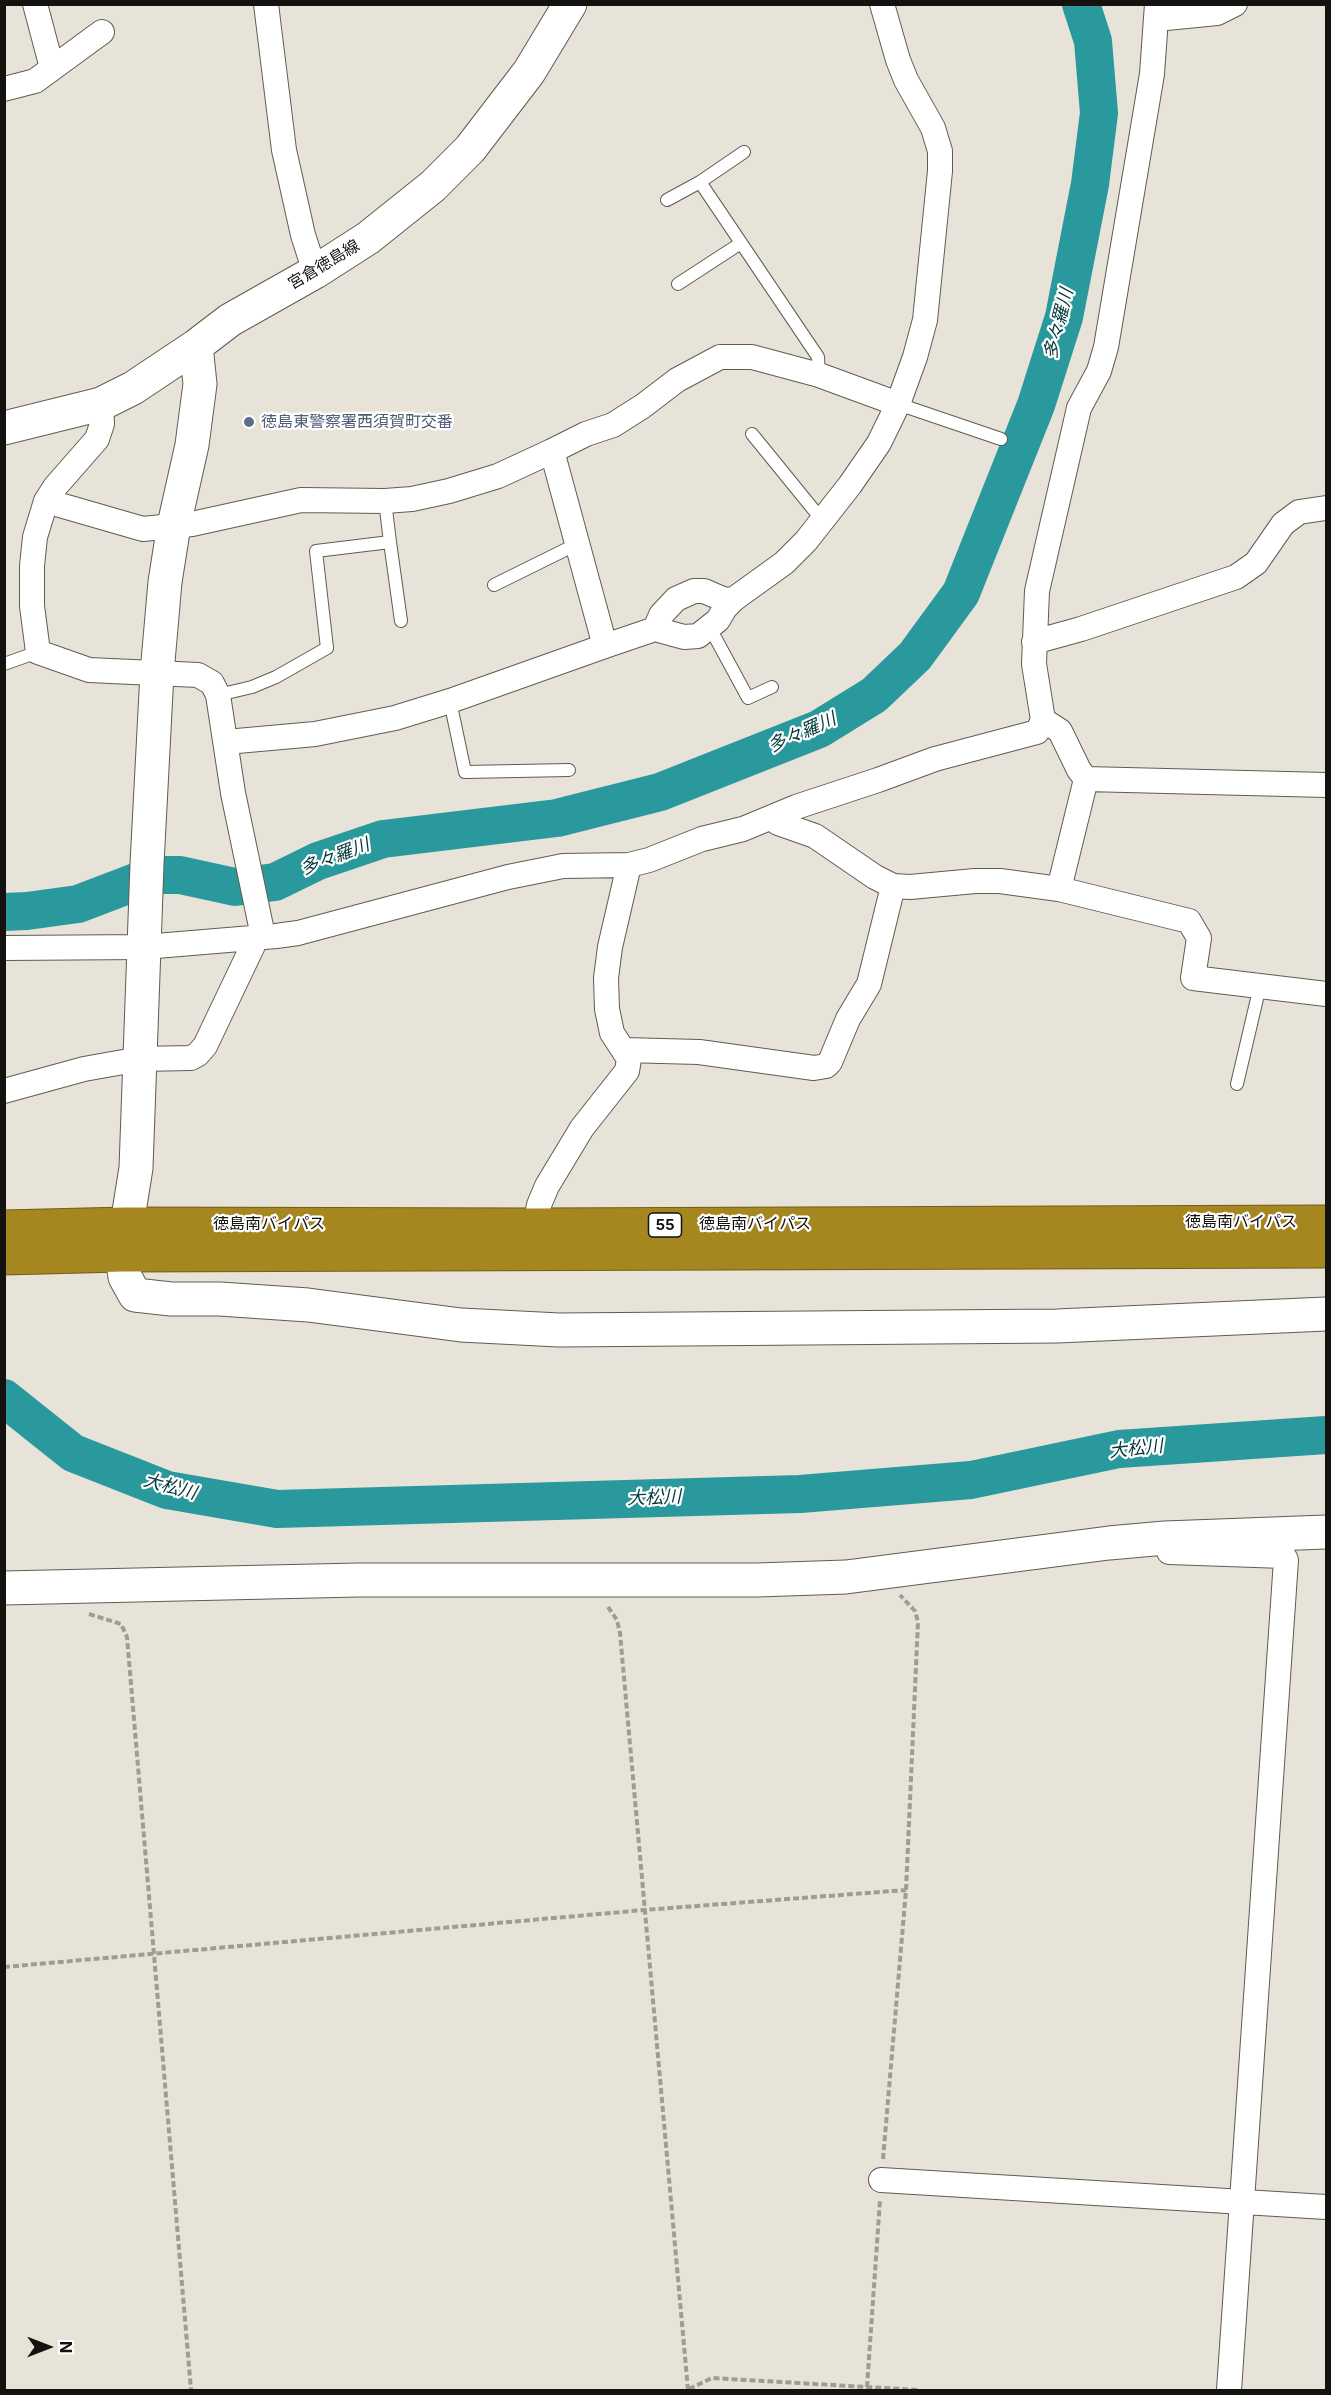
<!DOCTYPE html>
<html>
<head>
<meta charset="utf-8">
<style>
	body { margin:0 }
	#map { position:relative; width:1331px; height:2395px; overflow:hidden; background:#e8e3d8; font-family:Inter,sans-serif }
	canvas { display:block }
	.frame { position:absolute; inset:0; border:6px solid #13120e; pointer-events:none }
	.north { position:absolute; left:18px; top:2317px; width:60px; height:60px; -webkit-text-stroke:4px #fff; paint-order:stroke; rotate:90deg; font-size:16px; font-weight:700; line-height:24px; text-align:center; color:#13120e }
	.north::after { content:''; display:block; margin:auto; width:21px; height:27px; background:#13120e; clip-path:polygon(50% 0,100% 100%,50% 72%,0 100%) }
</style>
</head>
<body>
<div id="map">
<canvas width="1331" height="2395"></canvas>
<div class="frame"></div>
<div class="north">N</div>
</div>
<script>
const g = document.querySelector('canvas').getContext('2d');
g.lineJoin = 'round';
const toPath = rows => new Path2D(rows.map(r => 'M' + r).join(''));
function trace(path, color, width, dash) { g.strokeStyle = color; g.lineWidth = width; g.lineCap = dash ? 'butt' : 'round'; g.setLineDash(dash || []); g.stroke(path); }
function drawText(font, color, halo, rows, align = 'center') {
  g.font = font + ' Inter,"Noto Sans JP",sans-serif'; g.lineWidth = 4.5; g.setLineDash([]); g.textBaseline = 'middle'; g.strokeStyle = halo; g.fillStyle = color; for (const [text, x, y, turn = 0] of rows) {
    g.save(); g.translate(x, y); g.rotate((+turn || 0) * Math.PI / 180); g.textAlign = isNaN(turn) ? turn : align; if (halo) g.strokeText(text, 0, 0); g.fillText(text, 0, 0); g.restore();
  }
}
const river = toPath([
	[4,912,27,911,78,904,154,875,180,875,235,887,275,882,318,861,383,839,557,818,660,792,819,729,874,695,915,656,961,593,1036,405,1064,317,1090,184,1099,113,1093,41,1081,4],
	[4,1398,73,1453,167,1490,277,1509,800,1494,971,1480,1119,1449,1326,1435]
]);
const path = toPath([
	[608,1607,617,1620,620,1633,688,2390],
	[89,1614,121,1624,127,1637,191,2390],
	[4,1967,644,1910,906,1890],
	[883,2159,906,1890,918,1622,915,1611,900,1595],
	[867,2387,880,2200],
	[689,2389,712,2378,919,2390]
]);
const lane = toPath([
	[744,152,700,182,818,357,819,375],
	[667,200,700,182],
	[678,284,741,243],
	[898,404,1001,439],
	[752,434,822,520],
	[390,542,401,621],
	[494,585,577,544],
	[710,628,748,698,772,687],
	[4,664,38,652],
	[218,695,252,687,276,677,327,648,316,551,390,542,385,501],
	[450,701,465,772,569,770],
	[1237,1084,1260,986]
]);
const street = toPath([
	[35,4,52,68],
	[266,4,284,150,303,235,315,272],
	[1156,19,1217,13,1235,4],
	[4,89,35,81,102,32],
	[101,404,102,424,97,439,55,487,46,501,143,529,192,524,301,500,385,501,412,499,449,491,498,476,552,451,605,646,450,701,395,718,315,734,226,742],
	[552,451,586,434,613,425,643,406,677,380,720,357,752,357,819,375,898,404],
	[46,501,35,537,32,566,32,606,38,652,89,670,198,675,212,683,218,695,233,793,263,936],
	[655,629,684,637,698,636,718,620,725,608,734,599,784,563,806,541,850,485,879,443,898,404,915,357,925,320,940,171,940,151,933,128,906,80,898,60,882,4],
	[1034,642,1081,629,1236,577,1256,563,1283,524,1299,512,1326,508],
	[605,646,655,629,661,615,676,599,694,591,704,591,725,600,734,599],
	[1043,720,1060,731,1079,770,1086,779,1326,785],
	[772,817,778,823,815,836,875,877,893,886,910,887,975,881,1000,881,1059,889,1189,921,1199,938,1193,978,1326,994],
	[1059,889,1086,779],
	[4,948,144,947,276,936,298,933,508,877,563,866,629,865,649,860,702,839,743,829,796,807,878,780,935,759,1037,732,1043,720,1034,664,1037,591,1079,408,1099,371,1106,347,1152,74,1157,4],
	[624,1050,699,1052,814,1068,826,1066,830,1062,848,1019,869,984,893,886],
	[4,1091,84,1069,140,1059,191,1058,198,1054,205,1046,256,939],
	[535,1225,539,1205,547,1186,582,1128,627,1071,629,1059,612,1033,607,1009,606,978,610,947,629,865],
	[1165,1538,1169,1552,1284,1556,1286,1560,1229,2390],
	[881,2180,1326,2207]
]);
const secondary = toPath([
	[196,346,200,384,192,445,174,525,165,582,157,673,147,864,136,1168,122,1255,125,1277,135,1295,171,1299,220,1299,308,1305,461,1325,559,1330,1057,1326,1326,1314],
	[4,428,101,404,133,388,196,346,230,320,315,272,368,238,433,186,470,149,529,72,570,4],
	[4,1588,358,1580,757,1580,846,1577,1109,1543,1165,1538,1326,1532]
]);
const highway = toPath([
	[4,1227,126,1224,535,1225,1326,1222],
	[4,1258,122,1255,1326,1251]
]);
const markers = [
	[249,422,6,"#5c6f8a"]
];
const shields = [
	[665,1225,33]
];
const shieldNames = [
	["55",665,1225]
];
const streetNames = [
	["宮倉徳島線",324,265,-31],
	["徳島南バイパス",1241,1222],
	["徳島南バイパス",269,1224],
	["徳島南バイパス",755,1224]
];
const serviceNames = [
	["徳島東警察署西須賀町交番",261,422]
];
const waterNames = [
	["多々羅川",1059,324,-76],
	["多々羅川",802,733,-24],
	["多々羅川",335,857,-21],
	["大松川",1136,1449,-6],
	["大松川",170,1487,15],
	["大松川",654,1498,-2]
];
trace(river, '#29999e', 38);
trace(lane, '#605c52', 14);
trace(street, '#605c52', 26);
trace(secondary, '#605c52', 35);
trace(highway, '#735d18', 35);
trace(path, '#a09c93', 4, [6, 3]);
trace(lane, '#fff', 12);
trace(street, '#fff', 24);
trace(secondary, '#fff', 33);
trace(highway, '#a6861e', 33);
for (const [x, y, r, color] of markers) { const dot = new Path2D(); dot.arc(x, y, r, 0, 2 * Math.PI); g.fillStyle = color; g.fill(dot); trace(dot, '#fff', 2); }
for (const [x, y, w] of shields) { const box = new Path2D(); box.roundRect(x - w / 2, y - 12, w, 24, 4.5); g.fillStyle = '#fff'; g.fill(box); trace(box, '#13120e', 1.5); }
drawText('bold 15px', '#13120e', null, shieldNames);
drawText('16px', '#13120e', '#fff', streetNames);
drawText('16px', '#4e5e75', '#fff', serviceNames, 'left');
drawText('italic 18px', '#04383a', '#fff', waterNames);
</script>
</body>
</html>
